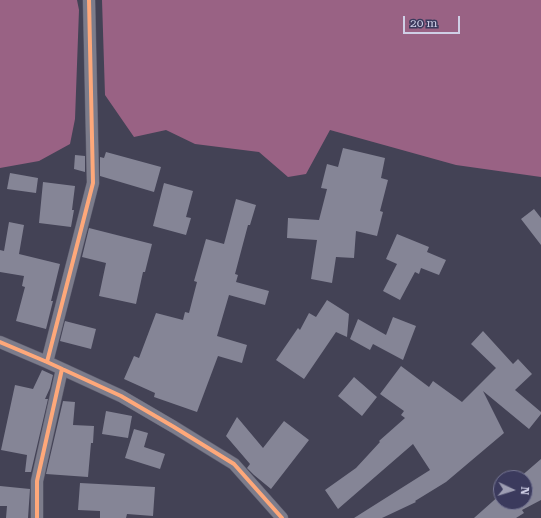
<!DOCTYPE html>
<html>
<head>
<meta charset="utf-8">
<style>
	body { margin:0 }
	#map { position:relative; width:541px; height:518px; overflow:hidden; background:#434255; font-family:"Roboto Serif",serif }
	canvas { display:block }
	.north { position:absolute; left:493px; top:470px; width:40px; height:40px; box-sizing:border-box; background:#3b3a5d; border:1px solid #767694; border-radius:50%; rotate:94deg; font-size:11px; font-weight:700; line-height:16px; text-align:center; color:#cfcfe6 }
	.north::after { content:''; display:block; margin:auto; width:14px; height:18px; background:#9e9eb3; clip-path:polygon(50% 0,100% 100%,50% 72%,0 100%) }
	.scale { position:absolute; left:403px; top:16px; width:57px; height:18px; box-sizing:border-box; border:2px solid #cfcfe6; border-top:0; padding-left:5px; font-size:12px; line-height:14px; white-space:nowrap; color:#cfcfe6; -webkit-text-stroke:3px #3b3a5d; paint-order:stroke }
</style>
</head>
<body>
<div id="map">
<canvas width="541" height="518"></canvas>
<div class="north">N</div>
<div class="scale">20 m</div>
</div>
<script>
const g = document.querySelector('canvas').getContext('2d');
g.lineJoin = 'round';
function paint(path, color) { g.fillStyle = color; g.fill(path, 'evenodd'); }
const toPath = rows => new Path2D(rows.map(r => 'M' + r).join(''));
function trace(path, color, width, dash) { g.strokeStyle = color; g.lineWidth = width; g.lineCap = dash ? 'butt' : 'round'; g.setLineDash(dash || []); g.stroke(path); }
const water = toPath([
	[0,0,77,0,79,10,75,119,70,144,39,161,0,168],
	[102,0,541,0,541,177,456,165,330,130,306,174,288,177,259,152,195,144,166,130,134,137,105,95]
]);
const building = toPath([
	[343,148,385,158,381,178,388,180,380,211,383,212,377,236,356,231,354,258,336,257,332,283,311,279,317,240,287,238,288,218,319,220,327,189,321,188,327,164,338,167],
	[106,152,161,167,154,192,100,176,100,157,104,158],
	[75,155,85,156,85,172,74,169],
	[10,173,38,178,36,193,7,189],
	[43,182,75,186,72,210,74,210,71,227,39,223],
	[164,183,193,191,186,217,191,218,186,235,153,226],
	[236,199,256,205,250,225,248,225,235,274,238,275,236,282,269,291,265,305,229,295,217,336,247,345,242,363,218,356,197,412,154,397,155,393,124,379,134,356,139,358,156,313,183,320,185,312,189,313,197,282,194,281,206,239,224,244],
	[534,209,541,218,541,245,521,219],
	[9,222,24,225,19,254,60,264,51,301,53,301,46,329,16,321,25,287,22,286,24,276,0,272,0,250,4,251],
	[89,228,152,244,145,272,143,272,136,304,99,296,106,263,82,257],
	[397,234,429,247,427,252,446,260,439,275,421,268,419,274,415,272,400,300,383,291,397,264,386,259],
	[327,300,349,314,347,337,336,332,304,379,276,360,298,328,300,330,309,313,316,317],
	[393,317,416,326,403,360,373,344,370,350,350,339,358,319,386,335],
	[65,321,96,329,91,349,60,341],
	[483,331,513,364,518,359,532,374,515,390,541,412,541,414,529,429,483,391,504,433,446,482,415,501,416,502,382,518,354,518,430,470,413,444,338,509,325,490,356,468,380,442,379,441,405,418,401,415,404,411,380,394,401,366,429,387,433,381,462,402,496,368,471,344],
	[42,370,53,375,50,388,45,399,48,399,31,472,25,472,27,455,1,450,15,385,33,389],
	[354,377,377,397,362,416,338,396],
	[63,401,75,402,73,425,94,426,93,443,91,443,88,477,46,474],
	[106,411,132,416,128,438,102,434],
	[237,417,263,448,284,421,309,440,271,489,254,475,247,468,250,464,226,436],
	[134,429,148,433,144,447,165,454,160,469,125,458],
	[541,459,541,500,522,510,524,513,516,518,474,518,501,494,501,502,525,502,525,478,519,478],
	[80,483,155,487,153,516,127,514,126,518,100,518,100,511,78,510],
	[0,486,30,489,28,518,6,518,7,506,0,506]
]);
const minor = toPath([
	[0,342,47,362,121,396,174,427,234,464,282,518],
	[47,362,93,183,89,0],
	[37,518,37,481,62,369]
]);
const cycleway = toPath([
	[0,342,47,362,121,396,174,427,234,464,282,518],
	[47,362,93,183,89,0],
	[37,518,37,481,62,369]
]);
paint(water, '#996284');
paint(building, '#858596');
trace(minor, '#616071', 13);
trace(minor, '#7c7c8b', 12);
trace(cycleway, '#fea87a', 4);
</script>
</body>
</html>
